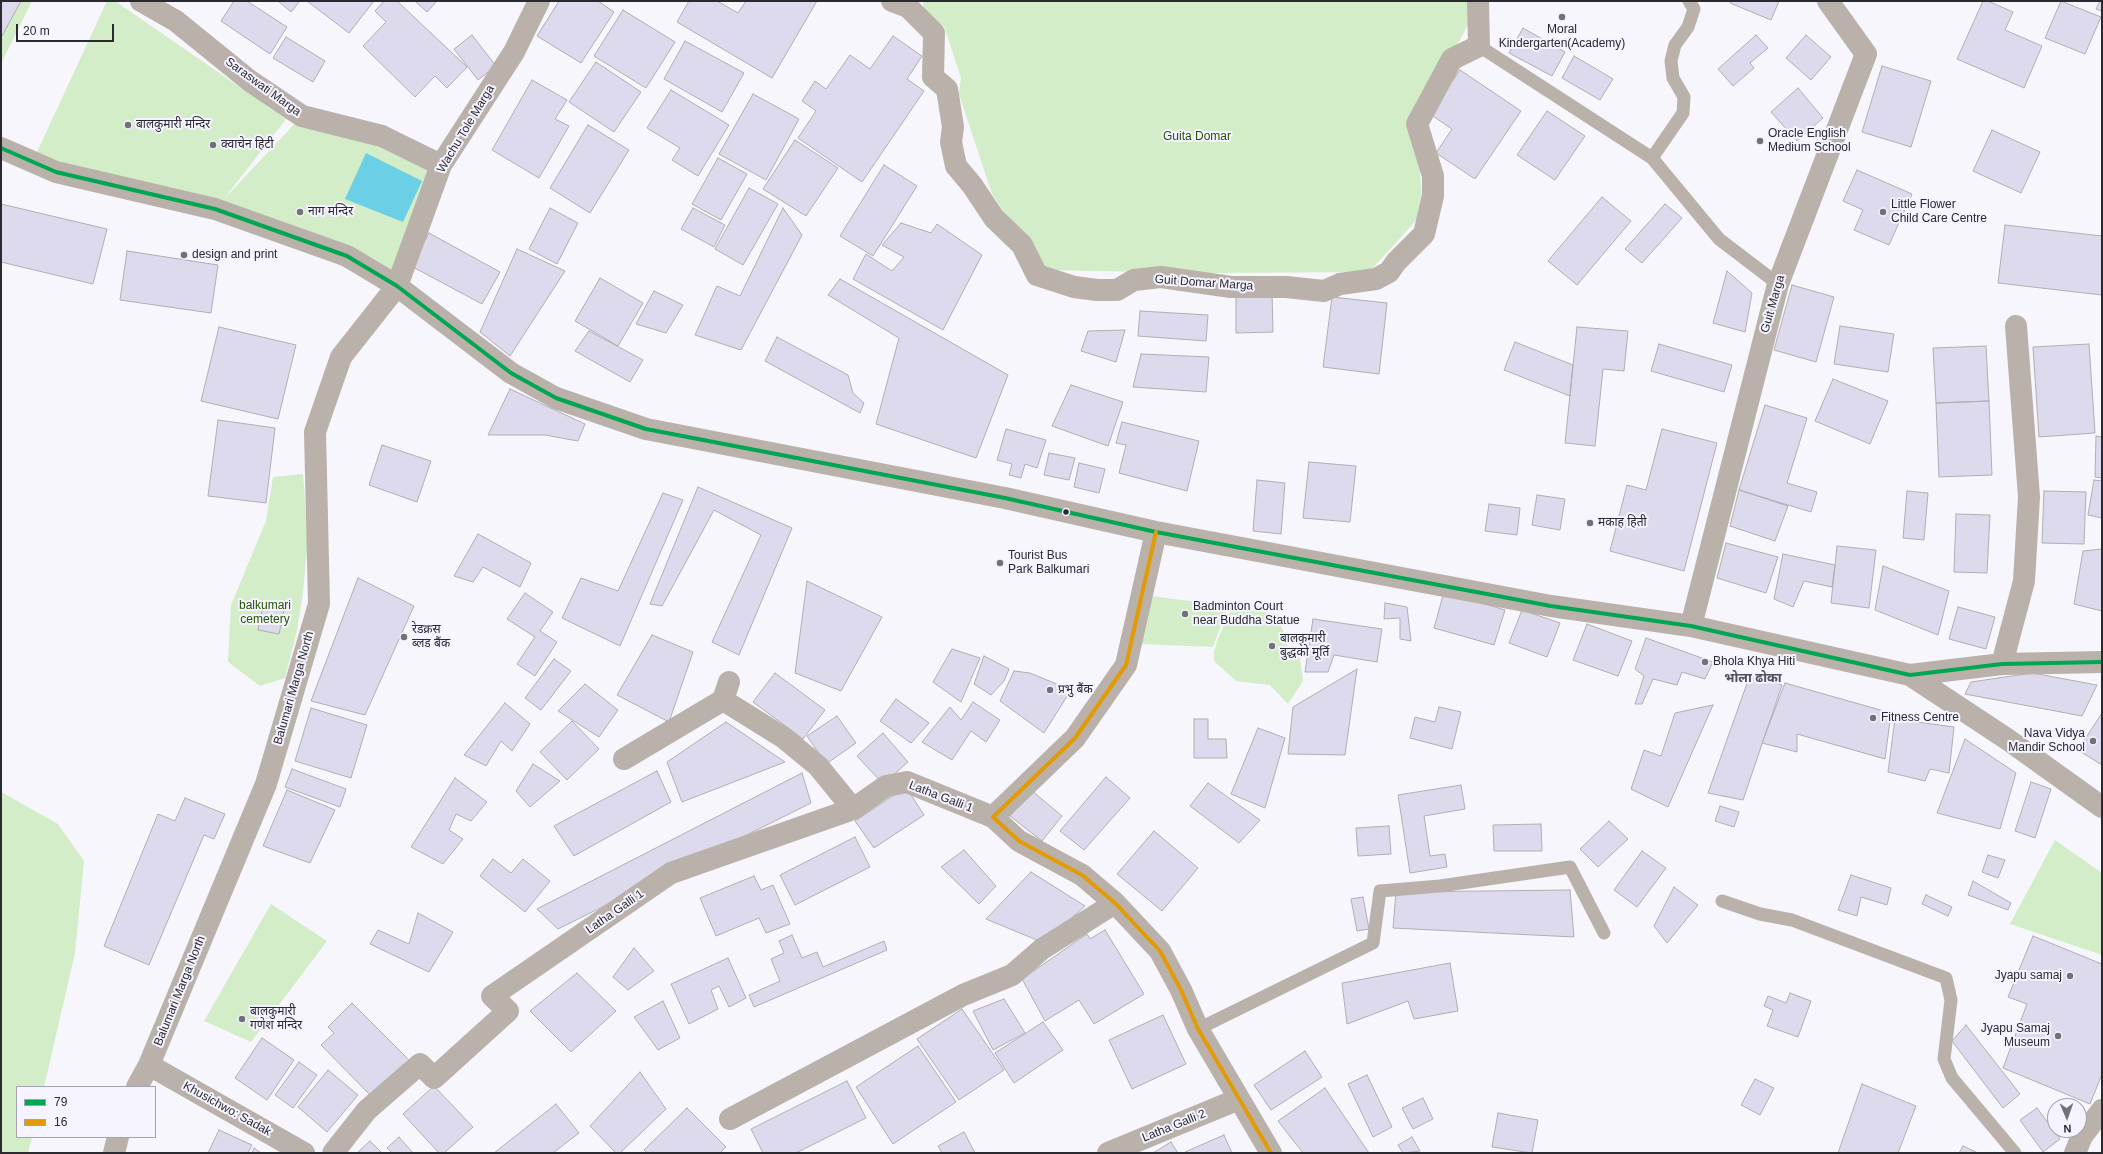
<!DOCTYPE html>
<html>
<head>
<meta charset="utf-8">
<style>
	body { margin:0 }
	#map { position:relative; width:2103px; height:1154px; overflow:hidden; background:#f7f6fc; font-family:Helvetica,sans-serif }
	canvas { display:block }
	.frame { position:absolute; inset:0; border:2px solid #2a2930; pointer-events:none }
	.legend { position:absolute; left:16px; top:1086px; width:140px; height:52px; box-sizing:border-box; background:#f5f3ff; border:1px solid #a4a2ac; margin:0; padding:5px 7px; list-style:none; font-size:12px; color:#2a2930 }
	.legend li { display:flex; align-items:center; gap:8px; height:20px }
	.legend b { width:20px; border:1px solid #a4a2ac }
	.north { position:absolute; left:2047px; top:1098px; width:40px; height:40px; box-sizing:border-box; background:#f5f3ff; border:1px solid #a4a2ac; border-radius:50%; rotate:178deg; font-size:11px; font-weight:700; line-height:16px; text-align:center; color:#2a2930 }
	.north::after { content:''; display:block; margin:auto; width:14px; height:18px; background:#727177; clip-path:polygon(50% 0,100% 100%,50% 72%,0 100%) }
	.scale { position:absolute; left:16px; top:24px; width:98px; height:18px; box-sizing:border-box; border:2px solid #2a2930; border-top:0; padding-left:5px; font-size:12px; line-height:14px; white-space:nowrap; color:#2a2930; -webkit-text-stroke:3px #f5f3ff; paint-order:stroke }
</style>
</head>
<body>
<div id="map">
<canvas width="2103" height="1154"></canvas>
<div class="frame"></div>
<ul class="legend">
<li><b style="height:5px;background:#00a651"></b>79</li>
<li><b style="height:5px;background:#e29a05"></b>16</li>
</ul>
<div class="north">N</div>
<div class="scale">20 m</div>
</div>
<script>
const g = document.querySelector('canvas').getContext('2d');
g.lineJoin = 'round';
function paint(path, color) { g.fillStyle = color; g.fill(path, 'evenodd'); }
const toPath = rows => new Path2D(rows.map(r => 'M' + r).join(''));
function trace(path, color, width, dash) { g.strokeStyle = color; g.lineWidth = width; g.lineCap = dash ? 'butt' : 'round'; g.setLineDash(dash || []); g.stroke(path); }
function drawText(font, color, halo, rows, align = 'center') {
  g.font = font + ' Helvetica,"Noto Sans Devanagari",sans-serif'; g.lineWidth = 4; g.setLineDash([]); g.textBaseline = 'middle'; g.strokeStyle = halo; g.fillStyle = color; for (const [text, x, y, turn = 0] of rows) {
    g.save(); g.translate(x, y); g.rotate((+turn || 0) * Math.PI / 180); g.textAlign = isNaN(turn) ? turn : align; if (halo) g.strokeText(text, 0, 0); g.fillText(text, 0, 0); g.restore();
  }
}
const green = toPath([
	[1,1,32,1,1,64],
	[107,1,115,1,286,119,223,200,302,116,438,164,398,279,216,209,31,165],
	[923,1,1471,1,1471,19,1437,83,1417,135,1423,213,1369,272,1211,273,1042,270,992,194,959,94,961,78,944,26,925,15],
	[303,474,308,538,303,592,297,631,285,678,260,686,228,662,231,605,266,521,273,477],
	[1151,596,1228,606,1213,647,1138,644],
	[1232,608,1278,614,1288,647,1300,658,1303,681,1288,704,1270,685,1236,681,1214,661,1214,652,1217,641],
	[1,792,58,824,84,861,75,953,44,1087,17,1087,17,1137,32,1137,28,1153,1,1153],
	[2055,840,2102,873,2102,955,2010,924],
	[271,904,327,941,251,1042,204,1021]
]);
const water = toPath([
	[366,153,422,181,403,222,345,199]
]);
const building = toPath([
	[1,1,21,1,2,36,1,35,1,1],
	[234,1,247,1,287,27,270,54,221,21,234,1],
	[278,1,300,1,291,12,278,1],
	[307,1,374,1,349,33,307,1],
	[384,1,397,1,467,67,447,88,435,76,415,97,363,46,386,22,375,11,384,1],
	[415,1,437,1,427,12,415,1],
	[559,1,598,1,614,12,581,63,537,36,559,1],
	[689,1,717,1,738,13,746,1,817,1,772,78,677,22,689,1],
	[1731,1,1779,1,1771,20,1730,3,1731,1],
	[1983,1,1988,1,2013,12,2005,30,2042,46,2024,88,1957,59,1983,1],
	[2061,1,2101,17,2085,54,2045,38,2061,1],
	[2100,1,2102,1,2102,11,2096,9,2100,1],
	[623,10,675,42,646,88,594,56,623,10],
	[1523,28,1565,52,1552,76,1509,53,1523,28],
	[472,35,496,66,478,80,454,49,472,35],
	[1756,35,1768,48,1750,63,1754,68,1733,86,1718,69,1756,35],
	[1806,35,1831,57,1811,80,1786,58,1806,35],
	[893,36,922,56,907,79,924,91,862,182,798,138,816,111,802,101,815,81,826,89,850,55,870,69,893,36],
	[286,37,325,61,313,82,273,58,286,37],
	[685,41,744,73,722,112,664,79,685,41],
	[1574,56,1613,79,1600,100,1562,78,1574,56],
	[596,62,641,92,614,132,569,102,596,62],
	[1882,66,1931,81,1911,147,1862,132,1882,66],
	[1460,70,1521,111,1475,179,1436,153,1452,129,1430,114,1460,70],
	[532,80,567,100,555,119,569,126,539,178,492,150,532,80],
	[1798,88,1823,118,1797,141,1771,112,1798,88],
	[671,90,729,125,698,176,672,160,680,148,647,128,671,90],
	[753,94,799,119,766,180,719,154,753,94],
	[1547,111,1585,136,1555,180,1517,155,1547,111],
	[588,125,629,150,590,213,550,188,588,125],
	[1992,130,2040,152,2021,193,1973,171,1992,130],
	[795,140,838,168,806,216,763,189,795,140],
	[718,158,747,174,721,220,692,204,718,158],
	[884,165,917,186,873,256,840,236,884,165],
	[1857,170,1912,194,1889,245,1854,230,1863,210,1843,201,1857,170],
	[749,188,778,204,743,265,715,249,749,188],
	[1602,197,1631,221,1577,285,1548,261,1602,197],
	[1,204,107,229,93,284,1,262,1,204],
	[1665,204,1682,218,1642,263,1625,249,1665,204],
	[550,208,578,223,557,264,529,249,550,208],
	[693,208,725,225,714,247,681,229,693,208],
	[783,208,802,235,741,350,695,335,717,286,740,296,783,208],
	[901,223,931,233,937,224,982,255,943,330,853,279,866,254,892,271,904,257,882,245,901,223],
	[2005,225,2102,236,2102,295,1998,283,2005,225],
	[429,233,500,272,482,304,411,266,429,233],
	[517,249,565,271,510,356,480,332,517,249],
	[127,251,218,265,211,313,120,300,127,251],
	[1727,271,1752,293,1745,332,1713,323,1727,271],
	[600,278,643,303,618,346,575,321,600,278],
	[840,279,1008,375,976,458,876,424,899,338,828,295,840,279],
	[1792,285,1834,297,1816,362,1774,350,1792,285],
	[654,291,683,305,666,333,636,324,654,291],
	[1272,293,1273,332,1236,333,1236,294,1272,293],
	[1332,297,1387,303,1379,374,1323,367,1332,297],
	[1140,311,1208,315,1206,341,1138,336,1140,311],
	[1840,326,1894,334,1888,372,1834,364,1840,326],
	[219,327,296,345,278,419,201,401,219,327],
	[1577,327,1628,331,1624,371,1603,369,1595,446,1565,443,1577,327],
	[1125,330,1116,362,1081,351,1088,331,1125,330],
	[589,331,643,360,630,382,575,351,589,331],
	[777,337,848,375,853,393,864,403,860,413,765,361,777,337],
	[1515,342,1573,365,1570,396,1504,370,1515,342],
	[1659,344,1732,365,1724,392,1651,371,1659,344],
	[2089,344,2095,433,2039,437,2033,347,2089,344],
	[1986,346,1989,401,1936,403,1933,348,1986,346],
	[1141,354,1209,357,1206,392,1133,387,1141,354],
	[1833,379,1888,401,1870,444,1815,421,1833,379],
	[1071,385,1123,402,1108,446,1052,426,1071,385],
	[510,389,585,424,578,441,545,435,488,435,510,389],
	[1989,401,1992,475,1939,477,1936,403,1989,401],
	[1765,405,1807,418,1787,483,1817,492,1811,512,1739,490,1765,405],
	[218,420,275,428,266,503,208,496,218,420],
	[1122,422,1199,441,1187,491,1119,473,1126,445,1116,443,1122,422],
	[1006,429,1046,440,1037,468,1025,464,1021,478,1009,475,1012,464,997,460,1006,429],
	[1662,429,1717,443,1684,571,1610,551,1627,485,1646,490,1662,429],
	[2096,436,2102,437,2102,478,2095,477,2096,436],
	[382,445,431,461,417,502,369,485,382,445],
	[1049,453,1075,458,1069,480,1044,475,1049,453],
	[1309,462,1356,466,1350,522,1303,518,1309,462],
	[1079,463,1105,469,1099,493,1074,487,1079,463],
	[1257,480,1285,483,1281,534,1253,531,1257,480],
	[2094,480,2102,481,2102,518,2088,515,2094,480],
	[698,487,792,528,739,655,712,642,761,535,714,510,662,606,650,604,698,487],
	[1739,490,1788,506,1775,541,1730,526,1739,490],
	[1907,491,1928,493,1924,540,1903,538,1907,491],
	[2044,491,2086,492,2084,544,2042,543,2044,491],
	[663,493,683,500,620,646,562,618,581,578,618,591,663,493],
	[1537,495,1565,499,1560,530,1532,525,1537,495],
	[1489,504,1520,508,1517,535,1485,531,1489,504],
	[1956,514,1990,515,1987,573,1954,572,1956,514],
	[478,534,531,563,520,587,483,567,473,582,454,576,478,534],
	[1726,543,1778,557,1766,593,1717,578,1726,543],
	[1837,546,1876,550,1869,608,1831,603,1837,546],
	[2102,549,2102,611,2074,604,2083,551,2102,549],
	[1783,554,1835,565,1832,587,1804,581,1793,607,1774,599,1783,554],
	[1883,566,1949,591,1938,635,1875,610,1883,566],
	[358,578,414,606,365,715,311,701,358,578],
	[807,581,882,617,841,691,795,673,807,581],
	[1444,592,1505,610,1494,645,1434,628,1444,592],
	[525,593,553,612,540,631,557,642,535,676,517,664,535,637,507,619,525,593],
	[1385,603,1407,607,1411,641,1400,639,1400,618,1384,619,1385,603],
	[263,606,284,610,279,634,258,630,263,606],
	[1958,607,1995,617,1986,649,1949,639,1958,607],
	[1522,610,1560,623,1547,657,1509,643,1522,610],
	[1313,619,1382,629,1377,662,1334,655,1328,672,1305,672,1313,619],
	[1587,624,1632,641,1618,676,1573,660,1587,624],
	[652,635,693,652,669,722,617,695,652,635],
	[1646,638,1713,662,1705,679,1682,672,1677,685,1653,679,1642,704,1635,704,1644,676,1635,669,1646,638],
	[952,649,980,658,961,702,933,682,952,649],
	[984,656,1009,669,1004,681,991,695,974,684,984,656],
	[554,659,571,671,541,710,525,698,554,659],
	[1357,669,1345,755,1288,754,1293,707,1357,669],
	[1014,671,1030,673,1071,690,1044,733,1000,701,1014,671],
	[775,673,825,710,803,739,753,702,775,673],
	[2032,673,2097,685,2082,716,1965,694,1971,682,2032,673],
	[1750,675,1782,685,1743,800,1708,793,1750,675],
	[1785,683,1891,713,1885,759,1797,734,1797,752,1762,743,1785,683],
	[585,684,618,710,599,737,558,711,585,684],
	[896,699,929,723,911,743,880,721,896,699],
	[973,702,1000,720,986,742,971,731,952,760,922,742,950,707,961,720,973,702],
	[505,703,530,724,512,751,501,741,486,766,464,755,505,703],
	[1713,705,1668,807,1631,789,1644,750,1661,756,1675,713,1713,705],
	[1439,707,1461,712,1452,749,1410,738,1415,717,1435,722,1439,707],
	[311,708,367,725,351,778,295,761,311,708],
	[2102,713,2102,765,2078,750,2102,713],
	[837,716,856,743,826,764,807,736,837,716],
	[1194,719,1208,719,1208,739,1226,739,1227,758,1194,758,1194,719],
	[1895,719,1954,727,1949,773,1930,769,1925,781,1888,772,1895,719],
	[572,721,599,749,567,780,540,752,572,721],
	[726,722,785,762,682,802,667,762,726,722],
	[1258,728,1285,738,1265,808,1231,794,1258,728],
	[883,733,908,762,883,784,857,756,883,733],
	[1965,739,2016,773,2000,829,1937,813,1965,739],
	[533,764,560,781,530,807,516,791,533,764],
	[292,769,346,789,340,807,285,787,292,769],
	[657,771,671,802,574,856,554,826,657,771],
	[802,773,811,803,558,929,537,909,802,773],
	[1106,777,1130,798,1084,850,1060,831,1106,777],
	[455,778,487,802,471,821,456,814,449,830,463,839,443,864,411,847,455,778],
	[2031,782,2051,789,2035,838,2015,831,2031,782],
	[1208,783,1260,820,1239,843,1190,806,1208,783],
	[1461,785,1465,809,1424,816,1430,856,1445,854,1447,867,1410,873,1398,795,1461,785],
	[906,787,924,815,874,848,855,821,906,787],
	[287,790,335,810,310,863,263,846,287,790],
	[1031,790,1062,816,1042,841,1010,816,1031,790],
	[185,798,225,814,214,839,204,835,149,965,104,946,158,814,175,821,185,798],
	[1720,806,1739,812,1734,827,1715,821,1720,806],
	[1609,821,1628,839,1598,867,1580,849,1609,821],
	[1541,824,1542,851,1494,851,1493,825,1541,824],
	[1389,826,1391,854,1358,856,1356,828,1389,826],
	[1154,831,1198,868,1162,911,1117,874,1154,831],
	[855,837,870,867,795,905,780,875,855,837],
	[964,850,996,886,979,904,941,867,964,850],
	[1642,851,1666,868,1637,907,1614,890,1642,851],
	[1988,855,2005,860,1998,878,1982,872,1988,855],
	[493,859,511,873,523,859,550,881,525,912,480,876,493,859],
	[1031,872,1085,906,1044,943,986,919,1031,872],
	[1851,875,1891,888,1887,905,1861,897,1857,916,1838,910,1851,875],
	[754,876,761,890,773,885,790,924,766,933,759,918,716,936,700,898,754,876],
	[1973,881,2011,903,2008,910,1968,895,1973,881],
	[1674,887,1698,905,1667,943,1654,926,1674,887],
	[1570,890,1574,937,1393,928,1396,892,1570,890],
	[1926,895,1952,907,1948,916,1922,904,1926,895],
	[1363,897,1369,929,1357,931,1351,899,1363,897],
	[418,913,453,932,429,972,370,944,378,930,409,944,418,913],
	[1105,930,1144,994,1094,1024,1079,1000,1045,1021,1022,979,1087,934,1090,939,1105,930],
	[792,935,802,958,817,952,823,967,884,941,887,950,754,1007,749,995,780,981,771,959,784,953,779,941,792,935],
	[2033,936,2102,964,2102,1074,2090,1104,2003,1068,2027,1004,2008,997,2033,936],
	[634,948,654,971,628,990,613,977,634,948],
	[728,958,746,998,729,1007,719,986,711,990,718,1009,689,1024,671,984,728,958],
	[1450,963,1458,1011,1414,1019,1408,1001,1347,1024,1342,983,1450,963],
	[577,973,616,1011,571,1052,530,1011,577,973],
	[1790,993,1811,1001,1798,1037,1767,1026,1773,1010,1764,1006,1768,996,1786,1003,1790,993],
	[1004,999,1025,1033,993,1050,973,1011,1004,999],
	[663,1001,680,1038,658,1050,634,1017,663,1001],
	[352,1003,413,1064,376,1101,321,1045,334,1033,328,1027,352,1003],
	[962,1009,1004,1070,959,1100,917,1039,962,1009],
	[1163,1015,1186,1064,1132,1089,1109,1040,1163,1015],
	[1043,1022,1063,1050,1014,1083,995,1053,1043,1022],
	[1966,1025,2020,1094,2003,1108,1952,1041,1966,1025],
	[262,1038,294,1060,267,1100,235,1078,262,1038],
	[918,1046,956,1102,893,1144,856,1087,918,1046],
	[1305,1051,1322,1077,1271,1110,1254,1085,1305,1051],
	[299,1062,317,1075,293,1108,275,1095,299,1062],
	[328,1070,358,1095,327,1132,298,1107,328,1070],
	[640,1072,666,1109,620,1153,616,1153,590,1126,640,1072],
	[1367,1075,1392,1127,1373,1137,1348,1084,1367,1075],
	[1755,1079,1774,1088,1760,1115,1741,1105,1755,1079],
	[847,1081,866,1118,796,1153,763,1153,751,1129,847,1081],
	[1862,1084,1916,1106,1898,1153,1838,1153,1862,1084],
	[434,1086,473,1127,444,1153,439,1153,403,1114,434,1086],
	[1325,1088,1369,1153,1303,1153,1278,1121,1325,1088],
	[1423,1098,1433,1119,1413,1129,1402,1108,1423,1098],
	[556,1104,579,1133,553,1153,494,1153,556,1104],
	[687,1108,726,1147,720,1153,647,1153,644,1150,687,1108],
	[2037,1108,2060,1139,2043,1152,2020,1120,2037,1108],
	[1498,1113,1538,1120,1532,1153,1492,1147,1498,1113],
	[219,1130,252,1145,248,1153,208,1153,219,1130],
	[964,1132,975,1153,942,1153,938,1146,964,1132],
	[1224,1135,1232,1153,1185,1153,1185,1152,1224,1135],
	[399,1137,413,1153,392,1153,387,1148,399,1137],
	[1412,1137,1420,1151,1403,1153,1398,1145,1412,1137],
	[370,1141,382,1153,357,1153,370,1141],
	[1171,1142,1178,1153,1153,1153,1171,1142],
	[1963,1146,1978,1153,1959,1153,1963,1146],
	[254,1148,261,1153,252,1153,254,1148]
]);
const lane = toPath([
	[1479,46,1652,158,1719,239,1778,284],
	[1652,158,1683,113,1684,97,1673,78,1671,61,1675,45,1688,27,1694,9,1689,1],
	[1722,901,1760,914,1792,920,1946,978,1951,1000,1944,1059,1952,1078,2015,1153],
	[1198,1029,1373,943,1380,891,1440,886,1570,867,1604,933]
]);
const street = toPath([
	[141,1,176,21,250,81,302,116,382,136,441,165],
	[892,1,908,7,934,33,933,77,947,89,953,127,951,142,956,166,972,185,994,218,1022,245,1037,275,1074,287,1097,290,1117,290,1134,280,1161,277,1231,287,1286,287,1324,291,1340,284,1376,279,1389,272,1396,262,1424,234,1433,196,1433,176,1417,124,1452,59,1479,46,1478,1],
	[1,148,56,172,215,209,347,256,397,286,511,373,556,398,646,429,1005,498,1156,532,1551,606,1691,626,1910,675,2002,664,2102,662],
	[1156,532,1126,665,1075,738,993,817,1019,841,1082,875,1115,903,1160,951,1181,990,1198,1029,1271,1153],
	[1691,626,1778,284,1866,54,1828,1],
	[2002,664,2024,581,2029,497,2016,326],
	[1910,675,2007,739,2102,807],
	[723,700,729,682],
	[624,759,723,700,784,738,818,766,853,809],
	[149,1065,304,1153],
	[137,1087,149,1065,266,784,319,604,315,432,341,357,397,286,441,165,514,52,539,1],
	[730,1119,963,995,1012,975,1042,949,1115,903],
	[114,1153,118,1137],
	[333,1153,367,1110,420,1064,434,1078,508,1011,492,996,671,873,853,809,886,786,907,782,993,817],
	[1108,1153,1239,1099],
	[2075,1153,2082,1136,2102,1110]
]);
const bus1 = toPath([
	[1,148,56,172,215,209,347,256,397,286,511,373,556,398,646,429,1005,498,1156,532,1551,606,1691,626,1910,675,2002,664,2102,662]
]);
const bus2 = toPath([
	[1156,532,1126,665,1075,738,993,817,1019,841,1082,875,1115,903,1160,951,1181,990,1198,1029,1271,1153]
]);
const markers = [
	[1562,17,4,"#727177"],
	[128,125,4,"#727177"],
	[1760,141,4,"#727177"],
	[213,145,4,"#727177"],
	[300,212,4,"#727177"],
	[1883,212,4,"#727177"],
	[184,255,4,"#727177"],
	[1066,512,3.5,"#2a2930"],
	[1590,523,4,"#727177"],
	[1000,563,4,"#727177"],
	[1185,614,4,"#727177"],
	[404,637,4,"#727177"],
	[1272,646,4,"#727177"],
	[1705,662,4,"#727177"],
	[1050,690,4,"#727177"],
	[1873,718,4,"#727177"],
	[2093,741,4,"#727177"],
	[2070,976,4,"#727177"],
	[242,1019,4,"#727177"],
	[2058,1036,4,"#727177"]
];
const poiNames = [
	["Moral",1562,30,"center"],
	["Kindergarten(Academy)",1562,44,"center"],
	["बालकुमारी मन्दिर",136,125],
	["Oracle English",1768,134],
	["Medium School",1768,148],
	["क्वाचेन हिटी",221,145],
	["Little Flower",1891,205],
	["Child Care Centre",1891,219],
	["नाग मन्दिर",308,212],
	["design and print",192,255],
	["मकाह हिती",1598,523],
	["Tourist Bus",1008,556],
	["Park Balkumari",1008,570],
	["Badminton Court",1193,607],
	["near Buddha Statue",1193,621],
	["रेडक्रस",412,630],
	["ब्लड बैंक",412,644],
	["बालकुमारी",1280,639],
	["बुद्धको मूर्ति",1280,653],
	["Bhola Khya Hiti",1713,662],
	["प्रभु बैंक",1058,690],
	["Fitness Centre",1881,718],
	["Nava Vidya",2085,734,"right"],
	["Mandir School",2085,748,"right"],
	["Jyapu samaj",2062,976,"right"],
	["बालकुमारी",250,1012],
	["गणेश मन्दिर",250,1026],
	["Jyapu Samaj",2050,1029,"right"],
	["Museum",2050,1043,"right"]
];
const streetNames = [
	["Saraswati Marga",263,87,36],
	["Wachu Tole Marga",466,129,-59],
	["Guit Domar Marga",1204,283,4],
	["Guit Marga",1773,304,-74],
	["Balumari Marga North",294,688,-74],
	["Latha Galli 1",941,797,21],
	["Latha Galli 1",615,912,-35],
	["Balumari Marga North",180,991,-68],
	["Khusichwo: Sadak",227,1109,29],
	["Latha Galli 2",1174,1126,-22]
];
const parkNames = [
	["Guita Domar",1197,137],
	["balkumari",265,606],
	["cemetery",265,620]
];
const neighbourhoodNames = [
	["भोला ढोका",1753,678]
];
paint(green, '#d2edc7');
paint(water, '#6bcfe5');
paint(building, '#dedaed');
trace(building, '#afaeb3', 1);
trace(lane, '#bab2aa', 13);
trace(street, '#bab2aa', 22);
trace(bus1, '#00a651', 4);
trace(bus2, '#e29a05', 4);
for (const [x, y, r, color] of markers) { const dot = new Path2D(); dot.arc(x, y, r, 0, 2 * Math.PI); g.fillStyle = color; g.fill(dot); trace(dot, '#f5f3ff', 1.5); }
drawText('12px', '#2a2930', '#f5f3ff', poiNames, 'left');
drawText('12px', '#2a2930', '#f5f3ff', streetNames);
drawText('12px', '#235400', '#f5f3ff', parkNames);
drawText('bold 13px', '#504d5c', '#f5f3ff', neighbourhoodNames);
</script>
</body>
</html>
